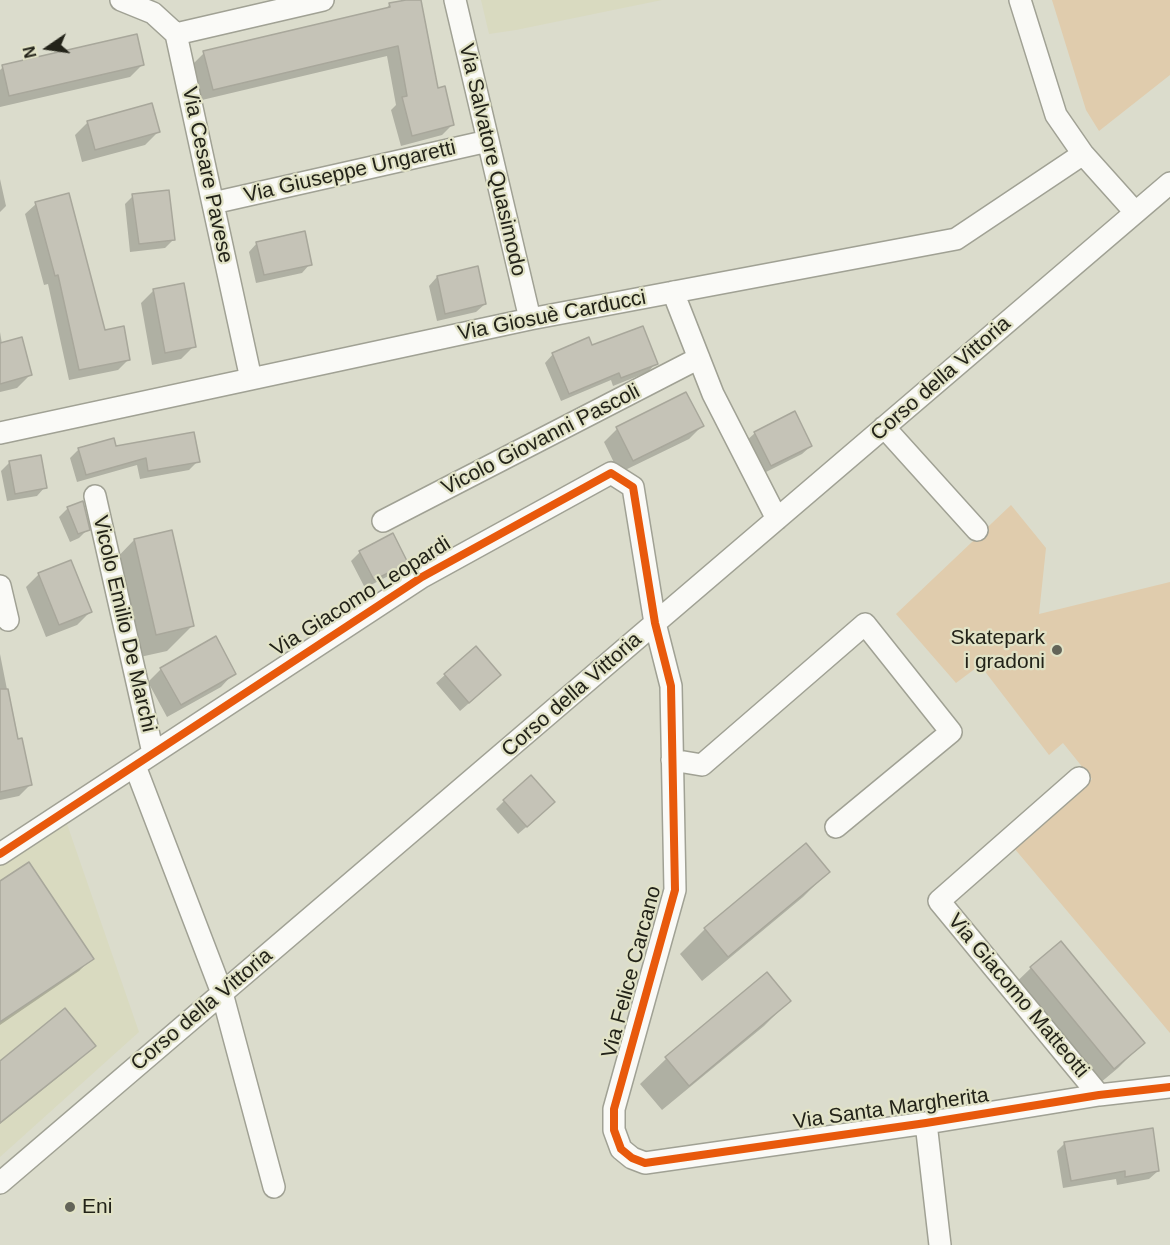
<!DOCTYPE html>
<html>
<head>
<meta charset="utf-8">
<style>
	body { margin:0 }
	#map { position:relative; width:1170px; height:1245px; overflow:hidden; background:#dbdccc; font-family:Arial,sans-serif }
	canvas { display:block }
	.north { position:absolute; left:18px; top:18px; width:60px; height:60px; -webkit-text-stroke:4px #e1e2c6; paint-order:stroke; rotate:257deg; font-size:16px; font-weight:700; line-height:24px; text-align:center; color:#232319 }
	.north::after { content:''; display:block; margin:auto; width:21px; height:27px; background:#232319; clip-path:polygon(50% 0,100% 100%,50% 72%,0 100%) }
</style>
</head>
<body>
<div id="map">
<canvas width="1170" height="1245"></canvas>
<div class="north">N</div>
</div>
<script>
const g = document.querySelector('canvas').getContext('2d');
g.lineJoin = 'round';
function paint(path, color) { g.fillStyle = color; g.fill(path, 'evenodd'); }
const toPath = rows => new Path2D(rows.map(r => 'M' + r).join(''));
function trace(path, color, width, dash) { g.strokeStyle = color; g.lineWidth = width; g.lineCap = dash ? 'butt' : 'round'; g.setLineDash(dash || []); g.stroke(path); }
function drawText(font, color, halo, rows, align = 'center') {
  g.font = font + ' Arial,sans-serif'; g.lineWidth = 4.5; g.setLineDash([]); g.textBaseline = 'middle'; g.strokeStyle = halo; g.fillStyle = color; for (const [text, x, y, turn = 0] of rows) {
    g.save(); g.translate(x, y); g.rotate((+turn || 0) * Math.PI / 180); g.textAlign = isNaN(turn) ? turn : align; if (halo) g.strokeText(text, 0, 0); g.fillText(text, 0, 0); g.restore();
  }
}
const built = toPath([
	[481,0,662,0,516,30,489,34],
	[67,824,139,1032,0,1157,0,866]
]);
const green = toPath([
	[1052,0,1170,0,1170,75,1099,131,1086,110],
	[1011,505,1046,548,1039,614,1170,582,1170,1033,1014,848,1092,779,1063,743,1049,755,980,665,956,683,896,614]
]);
const shadow = toPath([
	[415,0,420,0,437,90,453,124,442,135,401,146,391,110,396,105,387,56,202,100,193,64,204,53,385,10,390,4],
	[143,64,130,77,0,107,0,70,3,67],
	[88,122,158,132,145,145,82,162,75,135],
	[0,179,6,206,0,212],
	[133,196,174,239,165,248,130,252,125,204],
	[36,204,104,332,129,359,118,370,69,380,48,284,44,285,25,214],
	[257,243,310,264,302,273,256,283,249,252],
	[437,277,485,304,476,312,437,321,429,286],
	[154,290,194,346,181,359,152,365,141,303],
	[0,332,2,344,30,375,17,388,0,392],
	[592,347,656,363,648,372,613,386,611,380,561,401,545,363,553,354],
	[686,394,702,426,689,439,619,473,604,442,617,429],
	[755,433,811,446,802,454,762,474,746,441],
	[115,448,198,461,189,470,140,479,137,465,77,482,70,458,79,449],
	[9,463,45,487,37,496,7,501,1,471],
	[68,508,88,529,79,538,70,542,59,517],
	[134,540,193,625,167,651,131,659,109,566],
	[360,552,406,562,398,571,365,588,351,561],
	[39,574,90,612,77,625,46,637,26,587],
	[475,648,491,684,460,711,436,683],
	[0,654,17,740,31,784,19,796,0,800],
	[161,669,234,673,221,687,167,717,148,682],
	[504,801,545,811,518,834,496,809],
	[806,845,828,872,803,897,702,981,680,954,705,929],
	[0,883,92,958,79,971,0,1025],
	[1060,943,1143,1043,1118,1068,1088,1093,1005,993,1031,968],
	[767,974,789,1001,764,1026,662,1110,640,1084,666,1059],
	[93,1045,76,1063,0,1124,0,1063],
	[1065,1143,1158,1171,1149,1179,1117,1185,1116,1179,1063,1188,1057,1151]
]);
const building = toPath([
	[406,0,421,0,438,88,445,86,454,125,412,136,402,97,407,96,398,46,213,90,203,51,390,7,389,3,406,0],
	[137,34,144,65,9,96,2,65,137,34],
	[152,103,160,132,95,150,87,121,152,103],
	[169,190,175,240,139,244,132,194,169,190],
	[69,193,105,330,124,326,130,360,79,370,58,275,55,276,35,202,69,193],
	[305,231,312,265,264,275,256,242,305,231],
	[478,266,486,304,445,314,437,276,478,266],
	[184,283,196,347,165,353,153,289,184,283],
	[643,326,658,364,621,378,619,373,569,394,552,353,589,337,592,345,643,326],
	[22,337,32,375,0,384,0,343,22,337],
	[686,392,704,426,633,461,616,427,686,392],
	[795,411,812,446,771,466,754,432,795,411],
	[194,432,200,462,148,471,146,458,86,475,78,448,114,438,116,446,194,432],
	[41,455,47,488,15,494,9,461,41,455],
	[83,501,90,530,78,534,67,507,83,501],
	[172,530,194,626,156,635,134,539,172,530],
	[393,533,408,563,374,580,359,551,393,533],
	[71,560,92,612,59,625,38,573,71,560],
	[216,636,236,674,181,705,160,668,216,636],
	[476,646,501,675,469,703,444,674,476,646],
	[0,689,8,689,18,739,22,738,32,785,0,792,0,689],
	[531,775,555,802,527,827,503,800,531,775],
	[806,843,830,872,728,957,704,928,806,843],
	[29,862,94,959,0,1022,0,881,29,862],
	[1061,941,1145,1043,1114,1069,1030,967,1061,941],
	[767,972,791,1001,689,1086,665,1057,767,972],
	[65,1008,96,1046,0,1123,0,1061,65,1008],
	[1153,1128,1159,1171,1125,1177,1125,1171,1071,1181,1064,1142,1153,1128]
]);
const minor = toPath([
	[121,0,153,13,176,34,251,379],
	[455,0,530,319],
	[1020,0,1056,115,1083,154,1135,212],
	[176,34,323,0],
	[213,203,488,141],
	[673,292,713,394,777,519],
	[884,427,977,530],
	[0,433,530,319,956,239,1083,154],
	[95,496,153,753],
	[383,521,699,358],
	[0,586,8,620],
	[672,760,702,765,865,624,951,732,836,827],
	[135,766,222,993,274,1187],
	[1079,778,939,901,1099,1095],
	[0,854,422,577,611,473,633,487,655,623,671,686,675,890,614,1109,614,1130,621,1149,632,1158,645,1163,926,1123,1099,1095,1170,1087],
	[926,1123,940,1245],
	[0,1183,1170,183]
]);
const cycleway = toPath([
	[0,854,422,577,611,473,633,487,655,623,671,686,675,890,614,1109,614,1130,621,1149,632,1158,645,1163,926,1123,1099,1095,1170,1087]
]);
const markers = [
	[1057,650,6,"#636458"],
	[70,1207,6,"#636458"]
];
const streetNames = [
	["Via Salvatore Quasimodo",492,160,77],
	["Via Giuseppe Ungaretti",350,172,-13],
	["Via Cesare Pavese",207,175,78],
	["Via Giosuè Carducci",552,316,-11],
	["Corso della Vittoria",941,379,-41],
	["Vicolo Giovanni Pascoli",541,440,-27],
	["Via Giacomo Leopardi",361,597,-32],
	["Vicolo Emilio De Marchi",124,624,77],
	["Corso della Vittoria",572,695,-41],
	["Via Felice Carcano",632,972,-75],
	["Via Giacomo Matteotti",1018,996,50],
	["Corso della Vittoria",202,1010,-40],
	["Via Santa Margherita",891,1109,-8]
];
const poiNames = [
	["Skatepark",1045,638],
	["i gradoni",1045,662],
	["Eni",82,1207,"left"]
];
paint(built, '#d9dac0');
paint(green, '#e0ccad');
paint(shadow, '#0003');
paint(building, '#c5c3b7');
trace(building, '#a8a79b', 1.5);
trace(minor, '#a0a194', 24);
trace(minor, '#fafaf7', 21);
trace(cycleway, '#e8590c', 8);
for (const [x, y, r, color] of markers) { const dot = new Path2D(); dot.arc(x, y, r, 0, 2 * Math.PI); g.fillStyle = color; g.fill(dot); trace(dot, '#e1e2c6', 2); }
drawText('21px', '#232319', '#e1e2c6', streetNames);
drawText('21px', '#232319', '#e1e2c6', poiNames, 'right');
</script>
</body>
</html>
